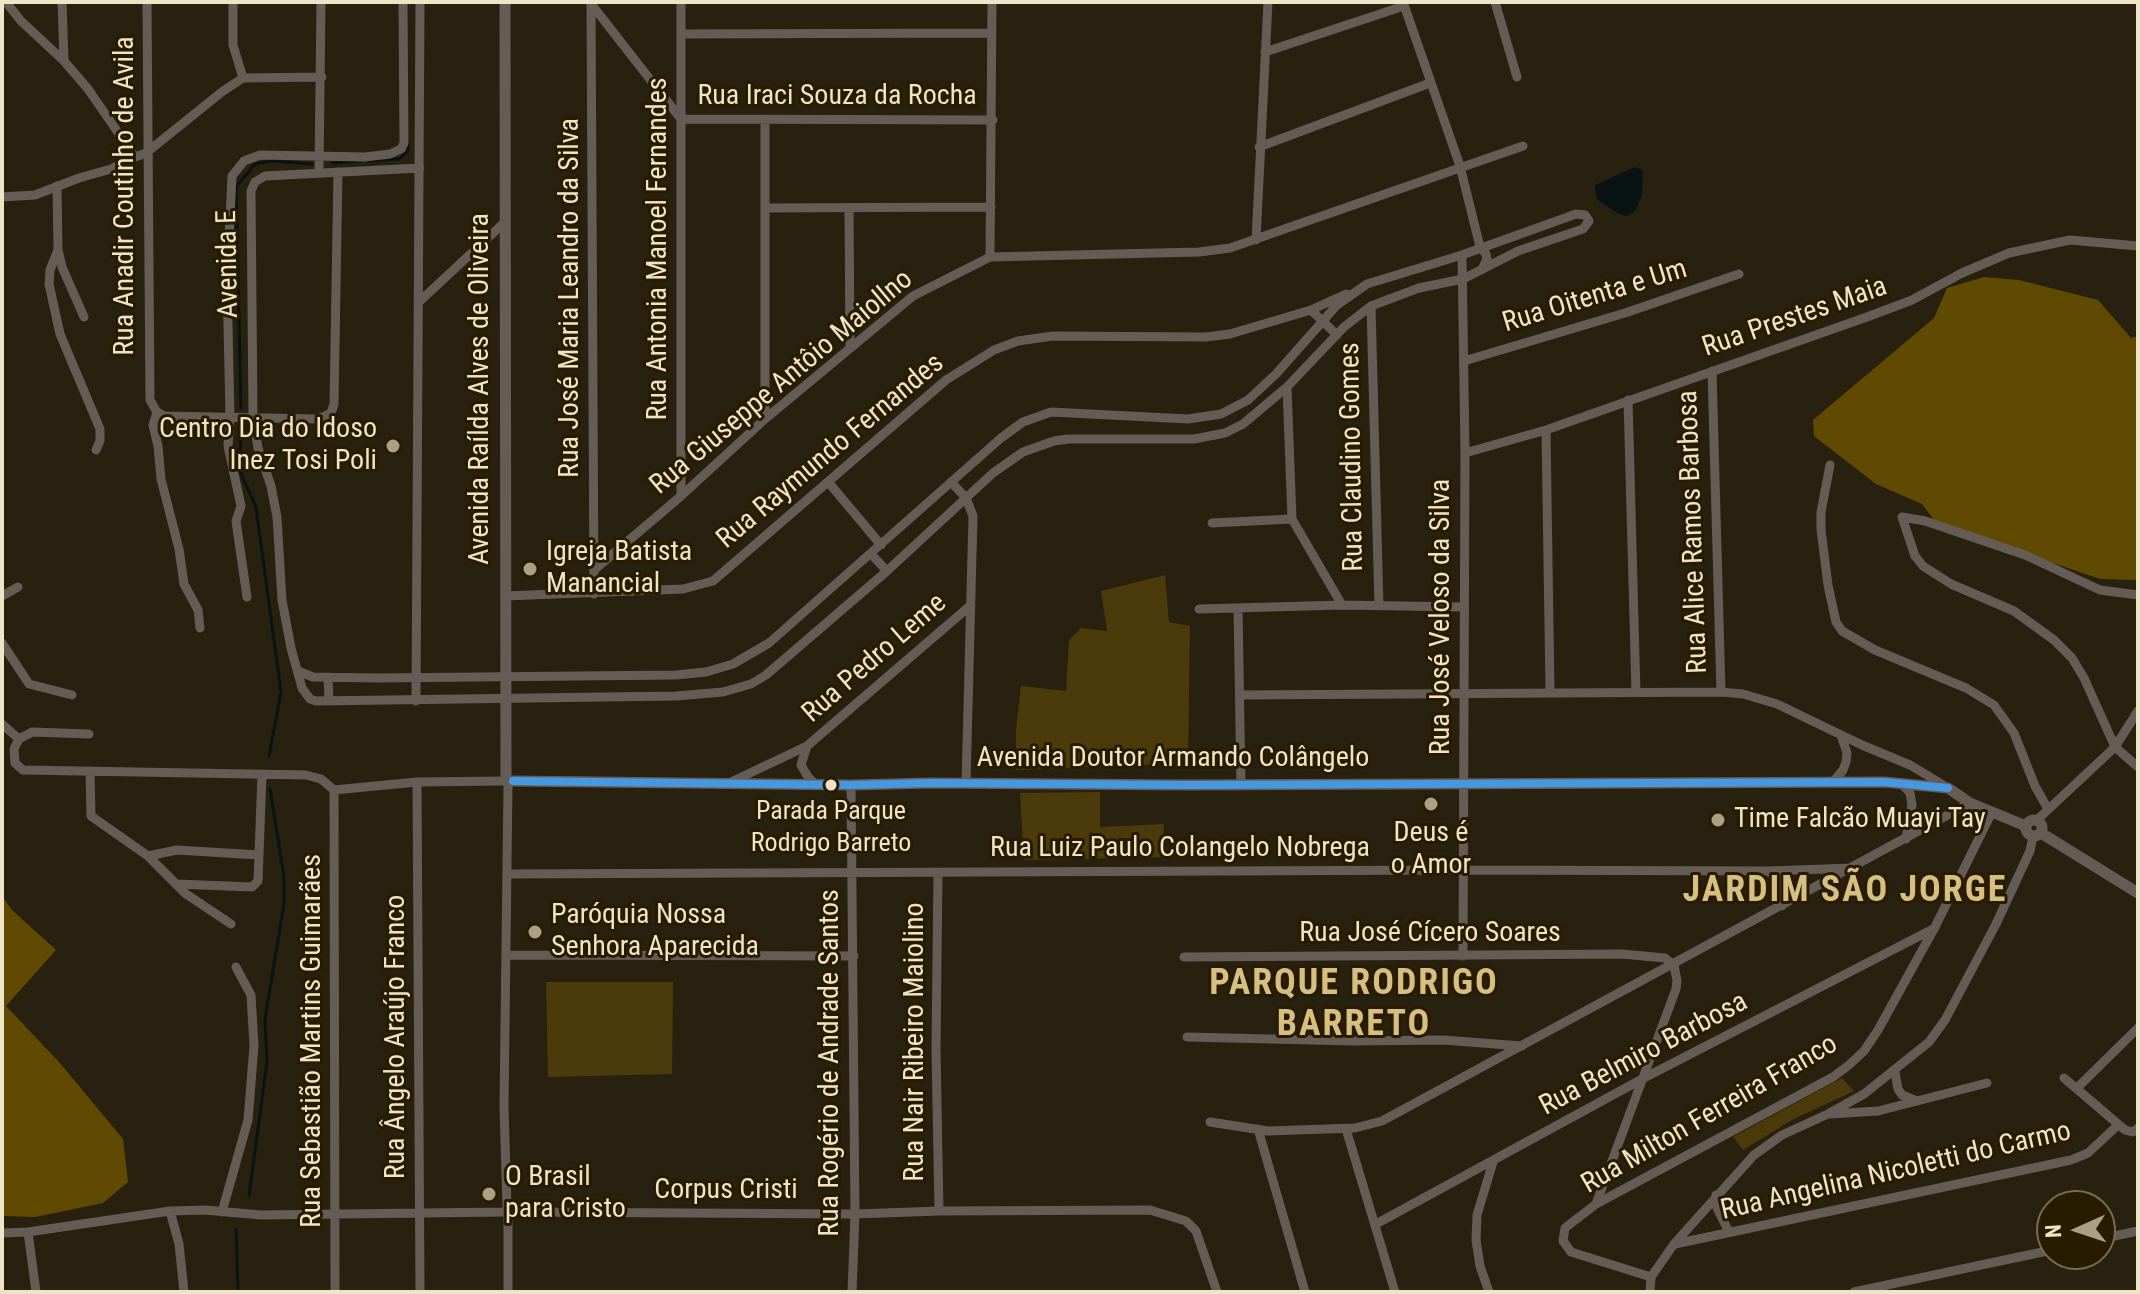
<!DOCTYPE html>
<html>
<head>
<meta charset="utf-8">
<style>
	body { margin:0 }
	#map { position:relative; width:2140px; height:1294px; overflow:hidden; background:#282110; font-family:"Roboto Condensed",sans-serif }
	canvas { display:block }
	.frame { position:absolute; inset:0; border:4px solid #f0e4c6; pointer-events:none }
	.north { position:absolute; left:2036px; top:1190px; width:80px; height:80px; box-sizing:border-box; background:#281c00; border:2px solid #786c4f; border-radius:50%; rotate:267deg; font-size:22px; font-weight:700; line-height:32px; text-align:center; color:#f0e4c6 }
	.north::after { content:''; display:block; margin:auto; width:28px; height:36px; background:#aaa086; clip-path:polygon(50% 0,100% 100%,50% 72%,0 100%) }
</style>
</head>
<body>
<div id="map">
<canvas width="2140" height="1294"></canvas>
<div class="frame"></div>
<div class="north">N</div>
</div>
<script>
const g = document.querySelector('canvas').getContext('2d');
g.lineJoin = 'round';
function paint(path, color) { g.fillStyle = color; g.fill(path, 'evenodd'); }
const toPath = rows => new Path2D(rows.map(r => 'M' + r).join(''));
function trace(path, color, width, dash) { g.strokeStyle = color; g.lineWidth = width; g.lineCap = dash ? 'butt' : 'round'; g.setLineDash(dash || []); g.stroke(path); }
function drawText(font, color, halo, rows, align = 'center') {
  g.font = font + ' "Roboto Condensed",sans-serif'; g.lineWidth = 6; g.setLineDash([]); g.textBaseline = 'middle'; g.strokeStyle = halo; g.fillStyle = color; for (const [text, x, y, turn = 0] of rows) {
    g.save(); g.translate(x, y); g.rotate((+turn || 0) * Math.PI / 180); g.textAlign = isNaN(turn) ? turn : align; if (halo) g.strokeText(text, 0, 0); g.fillText(text, 0, 0); g.restore();
  }
}
const green = toPath([
	[1165,575,1169,622,1190,626,1188,763,1016,770,1016,729,1021,686,1066,691,1069,640,1081,628,1107,631,1101,591],
	[1100,792,1100,827,1164,824,1163,857,1024,860,1020,793],
	[546,982,673,982,672,1074,548,1077],
	[1842,1078,1854,1091,1792,1120,1743,1150,1733,1137]
]);
const forest = toPath([
	[1984,277,2019,280,2098,300,2131,338,2138,336,2138,580,2100,579,1936,523,1922,504,1876,484,1814,436,1813,420,1934,318,1947,288],
	[2,896,12,910,56,950,6,1006,59,1062,123,1139,128,1182,103,1203,35,1217,2,1216]
]);
const water = toPath([
	[1635,167,1643,170,1642,195,1635,211,1627,216,1619,214,1600,202,1596,196,1595,185]
]);
const stream = toPath([
	[368,161,399,159,408,151,408,142],
	[332,163,360,161],
	[241,408,236,187,255,164,272,161,312,164],
	[241,434,239,469,256,507,281,692,269,756],
	[249,1196,267,1062,265,1019,284,904,284,877,270,789],
	[236,1230,238,1292]
]);
const minor = toPath([
	[6,2,21,21,64,61,88,89,135,157,146,153,223,91,243,78,322,77],
	[62,2,64,61],
	[147,2,150,400,157,412,164,416,318,419,331,413,334,404,338,172],
	[233,2,233,45,243,78],
	[591,2,594,594],
	[1403,2,1460,166,1480,247,1486,254,1487,259,1483,267],
	[1495,2,1517,77],
	[592,5,681,119,993,120],
	[681,34,992,33],
	[1265,52,1404,6],
	[765,120,765,419],
	[1259,147,1430,83],
	[319,172,321,2],
	[57,186,58,250,62,267,84,317],
	[2,197,35,195,79,178,111,169,135,157],
	[765,208,991,207],
	[849,208,850,347],
	[1256,240,1268,2],
	[58,250,50,270,49,284,60,334,100,429,100,441,96,450],
	[1462,255,1465,453,1463,956],
	[990,257,992,2],
	[420,301,506,221],
	[1371,306,1379,606],
	[1311,310,1337,335],
	[1464,361,1625,313,1739,274],
	[1712,371,1721,692],
	[1287,387,1292,519,1342,605],
	[1628,400,1636,693],
	[157,412,153,425,158,446,161,479,179,549,184,584,198,610,200,628],
	[1546,430,1550,693],
	[1465,453,1546,430,1867,317,1912,300,1962,273,2009,253,2070,240,2138,246],
	[1830,465,1821,512,1821,530,1828,585,1836,622,1842,631,1875,650,1966,688,1994,705,2014,733,2035,786,2048,809],
	[951,482,966,498,973,516,966,783],
	[829,483,881,545],
	[681,496,681,2],
	[1212,523,1292,519],
	[871,554,887,571],
	[594,570,681,496,765,419,913,296,990,257,1199,252,1230,248,1523,146],
	[2138,595,2100,590,2025,555,1925,521,1902,517,1915,556,1923,566,1951,584,2014,611,2054,640,2072,658,2084,678,2115,747,2138,767],
	[2,596,18,587],
	[505,596,683,589,713,581,946,380,994,350,1018,341,1053,336,1206,337,1230,334,1311,310,1346,294],
	[247,597,236,521,241,506,228,446,230,417,227,279,232,176,244,161,260,155,365,157,390,154,401,149,404,143,403,2],
	[1238,608,1241,785],
	[1199,609,1342,605,1463,607],
	[2,643,29,684,72,695],
	[298,671,313,677,378,678,676,675,706,672,733,664,769,643,1001,438,1023,422,1051,412,1188,419,1221,414,1248,400,1276,374,1337,305,1367,284,1462,255,1576,214,1585,215,1589,221,1583,229,1518,251,1463,279,1419,288,1371,306,1344,327,1287,387,1243,424,1225,433,1194,439,1068,439,1054,441,1023,452,993,473,887,571,766,675,751,684,723,692,676,696,316,701,310,699,302,688,291,648,282,600,277,517,271,486,258,448,253,417,251,191,255,182,265,176,420,168],
	[328,677,329,701],
	[1240,695,1721,692,1743,694,1777,704,1862,745,1910,765,1945,786],
	[416,701,420,2],
	[2,724,19,739,32,732,89,734],
	[19,739,14,749,15,763,23,770,306,775,321,779,334,790,417,782,503,781],
	[807,746,801,765,808,777,815,784],
	[90,771,91,816,148,856,186,894,231,924],
	[417,782,420,1292],
	[731,782,807,746,971,605],
	[1833,782,1843,770,1846,762,1847,753,1841,735],
	[1901,783,1910,793,1912,805,1906,839],
	[851,785,855,1214,852,1292],
	[334,790,335,1292],
	[2037,820,2115,747,2138,711],
	[148,856,177,850,259,855],
	[1769,872,1777,878,1783,887,1782,906],
	[938,873,936,1049,939,1211],
	[507,874,1462,870,1768,871,1853,868],
	[176,884,252,887,258,881,262,774],
	[506,955,854,956],
	[1184,957,1622,954,1665,958,1674,965,1677,981,1676,989,1596,1204],
	[1187,1037,1353,1041,1443,1040,1522,1046],
	[1895,1072,1898,1089,1902,1095,1917,1101],
	[2064,1078,2125,1130,2133,1132,2138,1128],
	[2077,1088,2138,1028],
	[1830,1114,1878,1111,1987,1083],
	[1210,1122,1268,1131,1355,1128,1382,1121,1970,803],
	[1258,1129,1305,1292],
	[1346,1129,1395,1292],
	[1716,1195,1717,1208,1729,1232],
	[507,1207,504,1107,508,785],
	[170,1211,179,1244,184,1292],
	[222,1212,248,1120,254,1046,251,995,236,967],
	[513,1212,855,1214,939,1211,1150,1210,1186,1221,1196,1231,1217,1292],
	[1376,1224,1644,1078,1935,928],
	[28,1232,36,1292],
	[2,1233,28,1232,170,1211,205,1210,261,1215,503,1212],
	[2100,1239,2138,1231],
	[1675,1244,2071,1160,2088,1153,2118,1125],
	[1651,1277,1571,1252,1563,1241,1565,1228,1596,1204,1833,1077,1849,1065,1864,1051,1878,1030,1935,927,1992,812],
	[508,1292,508,1217],
	[1489,1292,1480,1266,1476,1240,1477,1215,1493,1162],
	[1650,1292,1651,1277,1674,1244,1754,1155,1782,1135,1828,1114,1864,1094,1929,1042,1945,1020,1996,924,2030,851,2033,836],
	[1854,1292,2052,1250]
]);
const tertiary = toPath([
	[505,2,506,776],
	[513,781,851,785,931,783,1187,785,1884,782,1948,788,1970,803,2026,826],
	'2026 828a8 8 0 1 1 16 0a8 8 0 1 1-16 0Z',
	[2041,833,2138,893]
]);
const bus1 = toPath([
	[513,781,851,785,931,783,1187,785,1884,782,1948,788]
]);
const markers = [
	[393,446,8,"#aaa086"],
	[530,569,8,"#aaa086"],
	[831,785,7,"#f0e4c6"],
	[1431,804,8,"#aaa086"],
	[1718,820,8,"#aaa086"],
	[535,932,8,"#aaa086"],
	[489,1194,8,"#aaa086"]
];
const busNames = [
	["Parada Parque",831,812],
	["Rodrigo Barreto",831,844]
];
const streetNames = [
	["Rua Iraci Souza da Rocha",837,97],
	["Rua Anadir Coutinho de Avila",126,196,-90],
	["Rua Antonia Manoel Fernandes",659,249,-90],
	["Avenida E",229,264,-91],
	["Rua Oitenta e Um",1595,297,-17],
	["Rua José Maria Leandro da Silva",571,298,-90],
	["Rua Prestes Maia",1795,318,-19],
	["Rua Giuseppe Antôio Maiollno",782,383,-40],
	["Avenida Raílda Alves de Oliveira",481,389,-90],
	["Rua Raymundo Fernandes",831,452,-40],
	["Rua Claudino Gomes",1353,457,-91],
	["Rua Alice Ramos Barbosa",1694,532,-92],
	["Rua José Veloso da Silva",1442,617,-90],
	["Rua Pedro Leme",875,659,-41],
	["Avenida Doutor Armando Colângelo",1173,759],
	["Rua Luiz Paulo Colangelo Nobrega",1180,849],
	["Rua José Cícero Soares",1430,934],
	["Rua Ângelo Araújo Franco",397,1037,-90],
	["Rua Sebastião Martins Guimarães",313,1041,-90],
	["Rua Nair Ribeiro Maiolino",916,1042,-90],
	["Rua Belmiro Barbosa",1644,1055,-28],
	["Rua Rogério de Andrade Santos",831,1063,-90],
	["Rua Milton Ferreira Franco",1710,1115,-30],
	["Rua Angelina Nicoletti do Carmo",1896,1172,-13],
	["Corpus Cristi",726,1191]
];
const poiNames = [
	["Centro Dia do Idoso",377,430,"right"],
	["Inez Tosi Poli",377,462,"right"],
	["Igreja Batista",546,553],
	["Manancial",546,585],
	["Time Falcão Muayi Tay",1734,820],
	["Deus é",1431,834,"center"],
	["o Amor",1431,866,"center"],
	["Paróquia Nossa",551,916],
	["Senhora Aparecida",551,948],
	["O Brasil",505,1178],
	["para Cristo",505,1210]
];
const districtNames = [
	["JARDIM SÃO JORGE",1845,892],
	["PARQUE RODRIGO",1354,985],
	["BARRETO",1354,1026]
];
paint(green, '#4b3b0a');
paint(forest, '#604a02');
paint(water, '#091314');
trace(stream, '#091314', 3);
trace(minor, '#665c56', 9);
trace(tertiary, '#665c56', 11);
trace(bus1, '#4699e1', 8);
for (const [x, y, r, color] of markers) { const dot = new Path2D(); dot.arc(x, y, r, 0, 2 * Math.PI); g.fillStyle = color; g.fill(dot); trace(dot, '#281c00', 3); }
drawText('26px', '#f0e4c6', '#281c00', busNames);
drawText('28px', '#f0e4c6', '#281c00', streetNames);
drawText('28px', '#f0e4c6', '#281c00', poiNames, 'left');
g.letterSpacing = '2px';
drawText('bold 36px', '#d7be81', '#281c00', districtNames);
g.letterSpacing = '0px';
</script>
</body>
</html>
